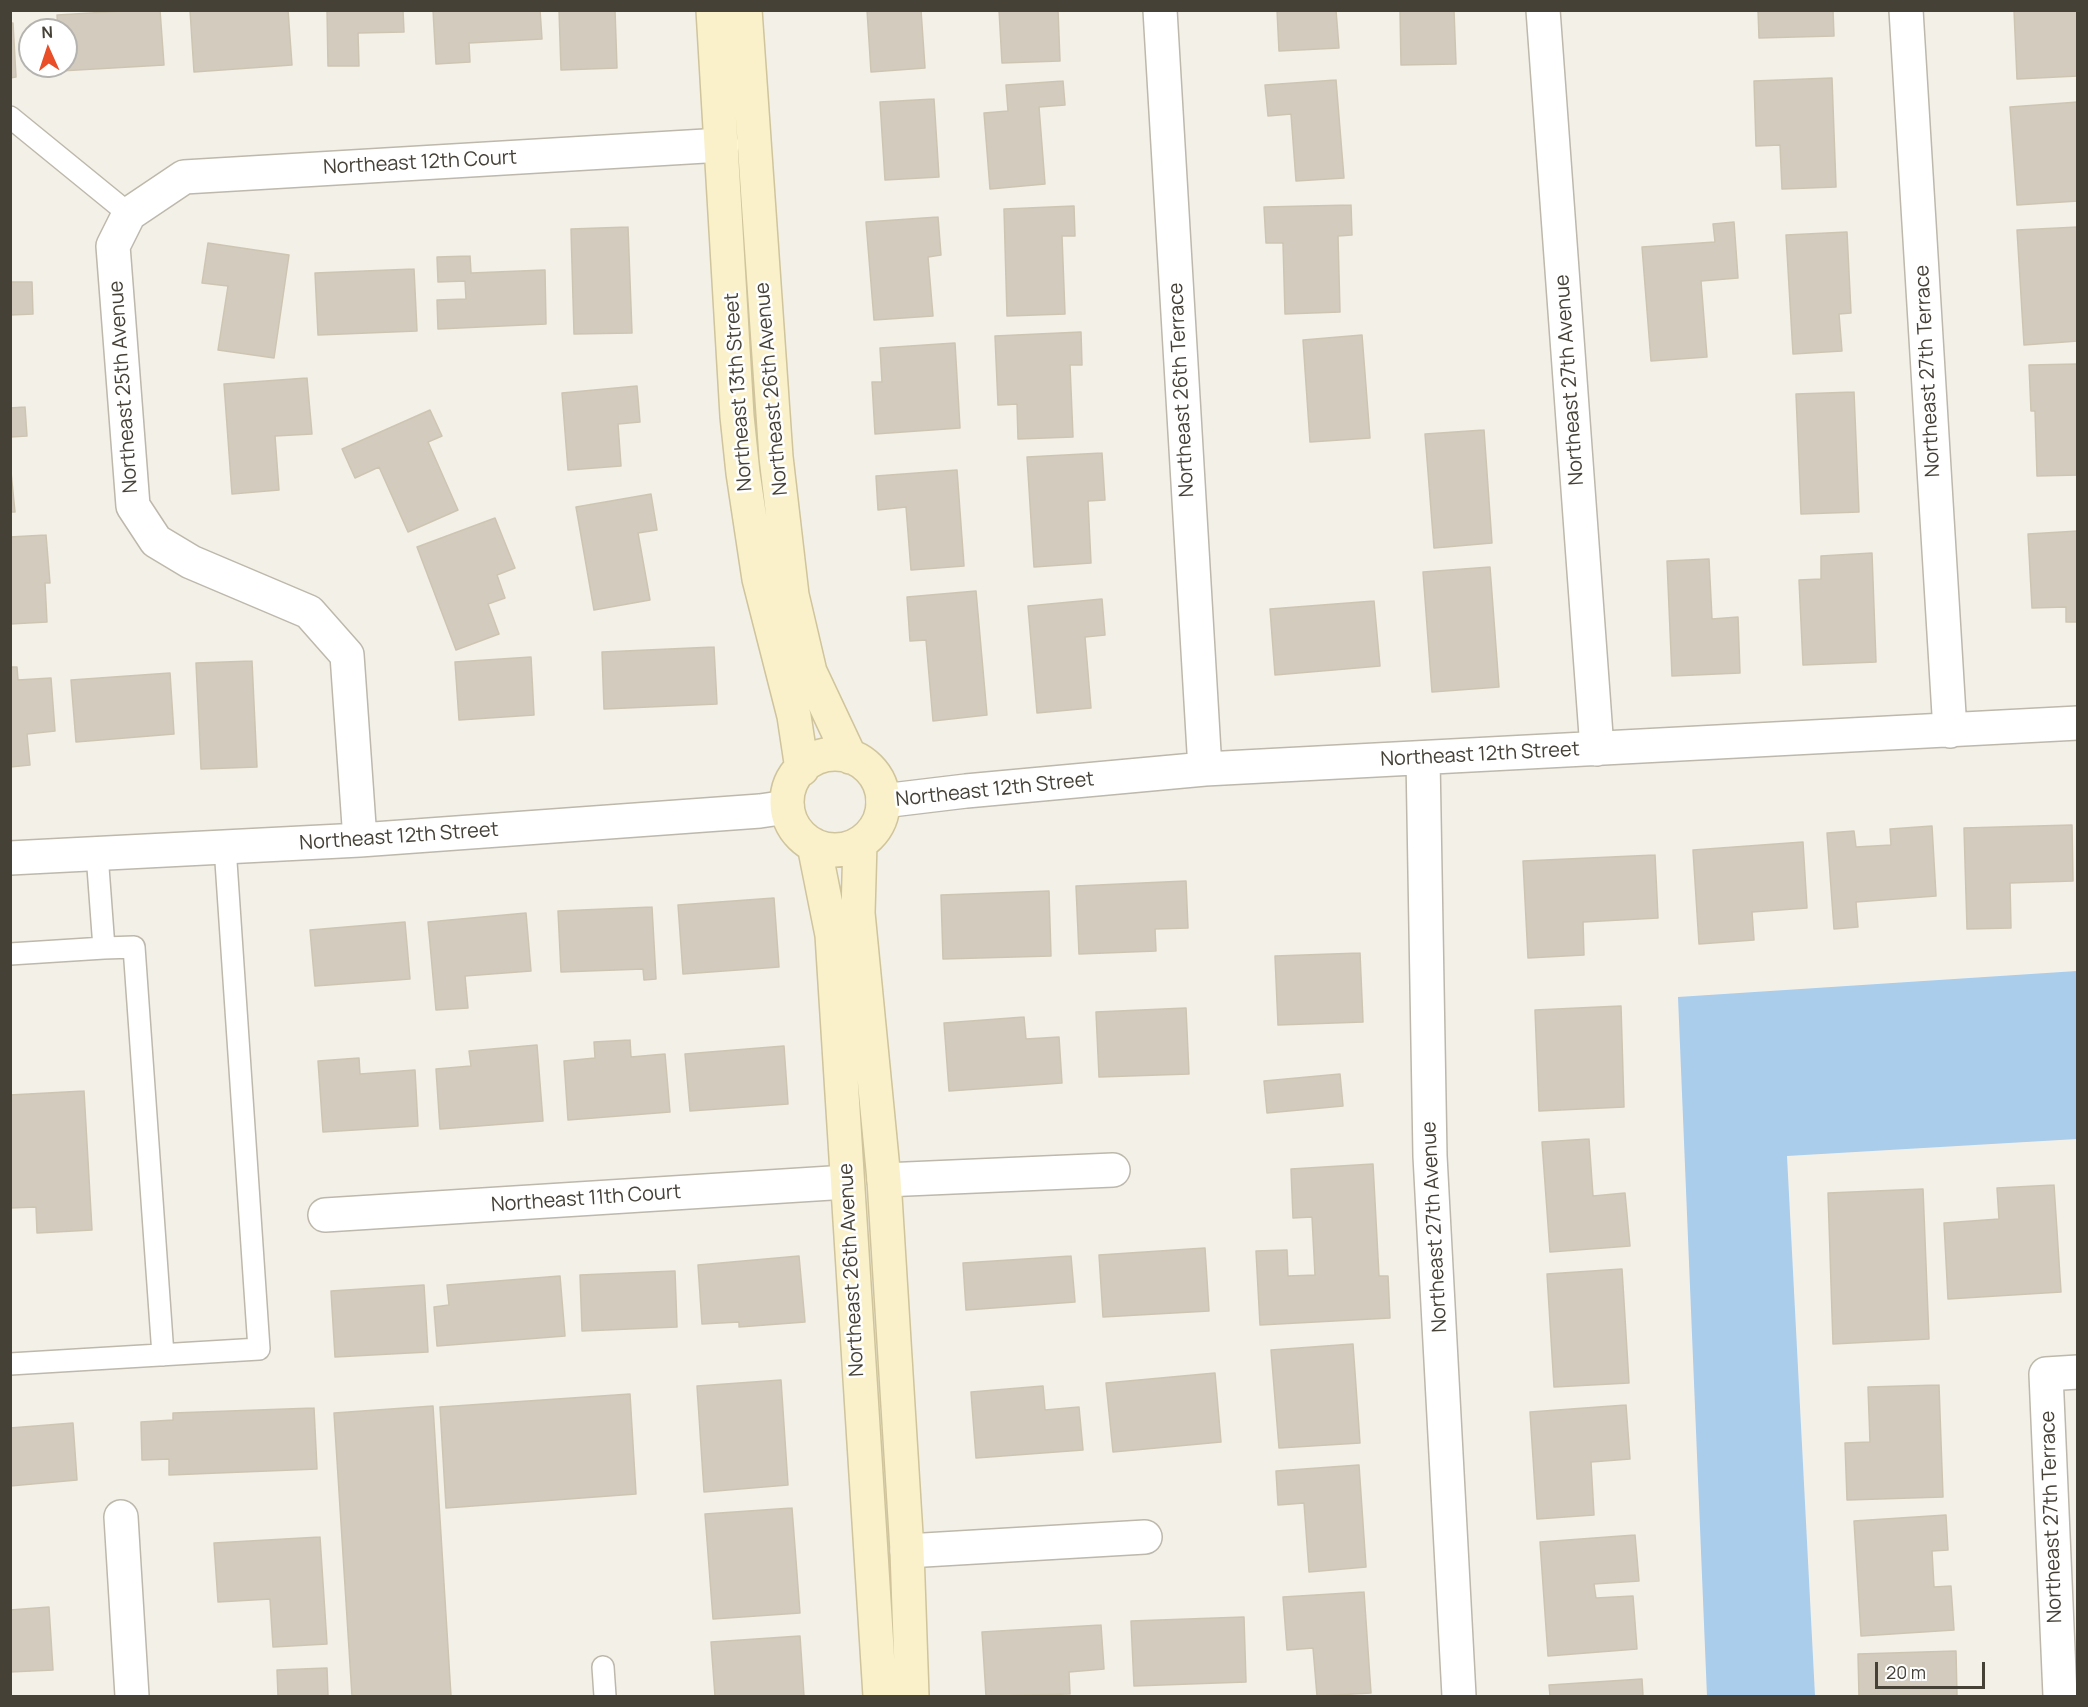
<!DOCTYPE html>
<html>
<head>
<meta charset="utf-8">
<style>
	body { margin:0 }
	#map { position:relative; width:2088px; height:1707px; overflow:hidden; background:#f3f0e8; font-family:Manrope,sans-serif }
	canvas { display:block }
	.frame { position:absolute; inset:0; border:12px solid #454137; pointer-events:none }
	.north { position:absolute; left:18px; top:18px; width:60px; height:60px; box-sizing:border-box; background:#fff; border:2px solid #b5b3af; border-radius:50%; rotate:357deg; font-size:16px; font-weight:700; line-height:24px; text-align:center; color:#454137 }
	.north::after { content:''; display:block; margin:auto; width:21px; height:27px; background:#e94e28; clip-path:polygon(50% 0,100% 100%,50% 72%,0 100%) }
	.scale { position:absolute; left:1875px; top:1662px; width:110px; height:27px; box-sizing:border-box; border:3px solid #454137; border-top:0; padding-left:8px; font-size:18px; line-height:21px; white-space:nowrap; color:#454137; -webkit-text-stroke:4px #fff; paint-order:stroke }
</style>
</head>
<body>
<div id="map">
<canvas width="2088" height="1707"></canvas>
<div class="frame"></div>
<div class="north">N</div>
<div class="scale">20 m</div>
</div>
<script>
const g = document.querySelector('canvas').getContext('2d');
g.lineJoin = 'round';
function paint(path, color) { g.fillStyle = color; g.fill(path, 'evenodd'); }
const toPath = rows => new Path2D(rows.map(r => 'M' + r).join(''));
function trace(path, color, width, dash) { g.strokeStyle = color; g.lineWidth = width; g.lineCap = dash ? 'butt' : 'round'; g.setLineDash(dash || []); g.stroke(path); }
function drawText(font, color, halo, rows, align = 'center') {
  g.font = font + ' Manrope,sans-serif'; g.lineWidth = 5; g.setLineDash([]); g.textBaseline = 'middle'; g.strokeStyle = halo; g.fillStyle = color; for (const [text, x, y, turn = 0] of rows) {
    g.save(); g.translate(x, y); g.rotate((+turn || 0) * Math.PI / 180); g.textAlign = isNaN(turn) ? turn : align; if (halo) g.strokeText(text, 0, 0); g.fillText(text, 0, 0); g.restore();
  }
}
const water = toPath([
	[2077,971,2077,1139,1787,1156,1815,1696,1707,1696,1678,997]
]);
const building = toPath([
	[141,10,160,10,164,65,60,71,60,66,66,66,66,30,58,30,57,15,141,10],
	[190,10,288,10,292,65,194,72,190,10],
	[327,10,403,10,404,32,358,33,359,66,328,66,327,10],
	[433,10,540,10,542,39,469,43,470,62,436,64,433,10],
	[559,10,615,10,617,68,561,70,559,10],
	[867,10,921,10,925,68,871,72,867,10],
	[999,10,1058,10,1060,61,1002,63,999,10],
	[1277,10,1336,10,1339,48,1279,51,1277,10],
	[1400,10,1454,10,1456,64,1401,65,1400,10],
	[1758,10,1833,10,1834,36,1759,38,1758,10],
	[2014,10,2078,10,2078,76,2017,79,2014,10],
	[10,23,13,23,16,77,10,78,10,23],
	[1832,78,1836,187,1782,189,1780,145,1756,146,1754,81,1832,78],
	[1336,80,1344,178,1296,181,1291,114,1268,116,1265,85,1336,80],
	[1063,81,1065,105,1039,107,1045,184,990,189,984,113,1008,111,1006,85,1063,81],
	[934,99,939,177,885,180,880,102,934,99],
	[2078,102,2078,201,2017,205,2010,107,2078,102],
	[1351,205,1352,235,1338,236,1340,312,1285,314,1283,243,1266,243,1264,207,1351,205],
	[1074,206,1075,236,1062,236,1065,314,1007,316,1004,209,1074,206],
	[938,217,941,255,928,257,933,316,874,320,866,222,938,217],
	[1734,222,1738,278,1701,281,1707,357,1651,361,1642,247,1715,242,1713,224,1734,222],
	[628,227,632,333,574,334,571,229,628,227],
	[2078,227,2078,341,2024,345,2017,230,2078,227],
	[1847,232,1851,313,1839,314,1842,351,1793,354,1786,235,1847,232],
	[208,243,289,255,274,358,218,350,228,286,202,283,208,243],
	[470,256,471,273,545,270,546,324,438,329,437,300,466,299,465,281,438,282,437,257,470,256],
	[414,269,417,331,318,335,315,273,414,269],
	[10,282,32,282,33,314,10,315,10,282],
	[1081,332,1082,365,1070,365,1073,437,1018,439,1017,404,998,405,995,336,1081,332],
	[1362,335,1370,438,1310,442,1303,340,1362,335],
	[955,343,960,428,875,434,872,382,882,382,880,348,955,343],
	[2078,364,2078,475,2037,476,2035,411,2031,411,2029,365,2078,364],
	[307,378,312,434,275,436,279,490,232,494,224,384,307,378],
	[637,386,640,422,618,424,621,466,568,470,562,393,637,386],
	[1854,392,1859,512,1801,514,1796,394,1854,392],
	[25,407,27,436,10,437,10,408,25,407],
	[430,410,442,436,428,442,458,510,408,532,379,467,355,478,342,449,430,410],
	[1484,430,1492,543,1434,548,1425,434,1484,430],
	[1102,453,1105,500,1088,501,1091,563,1034,567,1027,457,1102,453],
	[10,462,15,512,10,512,10,462],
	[957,470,964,566,911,570,906,507,878,510,876,476,957,470],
	[651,494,657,530,638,533,650,600,594,610,576,507,651,494],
	[495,518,515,568,497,575,505,598,488,604,499,634,456,650,417,547,495,518],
	[2078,531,2078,622,2066,622,2066,607,2032,608,2028,534,2078,531],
	[46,535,50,583,45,583,47,622,10,624,10,537,46,535],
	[1872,553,1876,662,1803,665,1799,580,1821,579,1821,556,1872,553],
	[1709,559,1712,619,1738,617,1740,673,1672,676,1667,561,1709,559],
	[1490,567,1499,687,1432,692,1423,572,1490,567],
	[976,591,987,715,933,721,926,640,910,641,907,597,976,591],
	[1102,599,1105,635,1085,637,1091,708,1037,713,1028,606,1102,599],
	[1374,601,1380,666,1275,675,1270,609,1374,601],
	[714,647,717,704,604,709,602,652,714,647],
	[531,657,534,715,459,720,455,662,531,657],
	[252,661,257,767,201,769,196,663,252,661],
	[10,667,17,667,18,680,51,678,55,731,27,734,30,765,10,767,10,667],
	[170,673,174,734,76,742,71,680,170,673],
	[2072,825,2073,881,2010,883,2011,928,1967,929,1964,828,2072,825],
	[1932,826,1936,896,1856,902,1858,927,1834,929,1827,833,1854,831,1856,847,1891,845,1890,829,1932,826],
	[1803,842,1807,908,1752,912,1754,940,1699,944,1693,850,1803,842],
	[1655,855,1658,918,1583,922,1584,955,1528,958,1523,861,1655,855],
	[1186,881,1188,928,1155,929,1156,951,1079,954,1076,886,1186,881],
	[1049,891,1051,956,943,959,941,895,1049,891],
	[774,898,779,967,683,974,678,905,774,898],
	[652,907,656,979,644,980,643,969,561,972,558,911,652,907],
	[526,913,531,971,465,976,468,1008,436,1010,428,922,526,913],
	[405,922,410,979,315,986,310,930,405,922],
	[1360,953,1363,1022,1278,1025,1275,956,1360,953],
	[1621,1006,1624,1107,1539,1111,1535,1010,1621,1006],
	[1186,1008,1189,1074,1099,1077,1096,1012,1186,1008],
	[1024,1017,1026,1039,1059,1037,1062,1083,949,1091,944,1023,1024,1017],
	[630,1040,631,1057,665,1054,670,1112,568,1120,564,1061,595,1058,594,1042,630,1040],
	[537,1045,543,1121,440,1129,436,1069,471,1066,469,1051,537,1045],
	[784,1046,788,1104,690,1111,685,1054,784,1046],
	[359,1058,360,1074,415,1070,418,1126,323,1132,318,1061,359,1058],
	[1340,1074,1343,1106,1267,1113,1264,1081,1340,1074],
	[84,1091,92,1230,37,1233,36,1207,10,1208,10,1095,84,1091],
	[1589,1139,1593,1196,1625,1193,1630,1246,1550,1252,1542,1142,1589,1139],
	[1373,1164,1379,1276,1388,1276,1390,1318,1260,1325,1256,1251,1287,1250,1288,1276,1315,1275,1312,1217,1293,1218,1291,1169,1373,1164],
	[2054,1185,2061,1292,1948,1299,1944,1223,1999,1219,1997,1188,2054,1185],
	[1923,1189,1929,1339,1833,1344,1828,1193,1923,1189],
	[1205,1248,1209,1311,1103,1317,1099,1255,1205,1248],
	[799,1256,805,1322,739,1327,739,1322,702,1324,698,1265,799,1256],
	[1071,1256,1075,1302,966,1310,963,1263,1071,1256],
	[1622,1269,1629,1383,1554,1387,1547,1274,1622,1269],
	[675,1271,677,1327,582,1331,580,1275,675,1271],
	[560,1276,565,1336,437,1346,434,1307,449,1305,447,1285,560,1276],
	[424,1285,428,1352,335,1357,331,1291,424,1285],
	[1353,1344,1360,1443,1279,1448,1271,1350,1353,1344],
	[1215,1373,1221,1442,1113,1452,1106,1383,1215,1373],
	[781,1380,788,1485,704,1492,697,1386,781,1380],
	[1939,1385,1943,1497,1847,1500,1845,1443,1870,1442,1868,1387,1939,1385],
	[1043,1386,1045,1410,1079,1407,1083,1450,976,1458,971,1392,1043,1386],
	[630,1394,636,1494,446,1508,440,1407,630,1394],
	[1626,1405,1630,1459,1591,1462,1594,1515,1537,1519,1530,1412,1626,1405],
	[433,1406,451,1696,352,1696,334,1413,433,1406],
	[314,1408,317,1469,169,1475,169,1459,142,1460,141,1422,173,1420,173,1413,314,1408],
	[73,1423,77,1480,10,1486,10,1428,73,1423],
	[1359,1465,1366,1567,1309,1572,1304,1503,1278,1505,1276,1471,1359,1465],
	[792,1508,800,1613,713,1619,705,1514,792,1508],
	[1946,1515,1948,1550,1932,1551,1934,1587,1951,1586,1954,1630,1861,1636,1854,1521,1946,1515],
	[1635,1535,1639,1581,1594,1584,1596,1598,1633,1596,1637,1649,1548,1656,1540,1542,1635,1535],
	[320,1537,327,1644,273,1647,270,1599,218,1602,214,1543,320,1537],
	[1364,1592,1371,1693,1317,1696,1313,1648,1287,1650,1283,1597,1364,1592],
	[49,1607,53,1670,10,1672,10,1610,49,1607],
	[1244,1617,1246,1682,1134,1686,1131,1621,1244,1617],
	[1101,1625,1104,1669,1069,1672,1070,1694,986,1696,982,1632,1101,1625],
	[800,1636,804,1696,715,1696,711,1642,800,1636],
	[1956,1651,1957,1696,1859,1696,1858,1654,1956,1651],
	[327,1668,328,1696,278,1696,277,1670,327,1668],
	[1642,1679,1643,1696,1550,1696,1549,1685,1642,1679]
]);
const lane = toPath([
	[10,117,129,214],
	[97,854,104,948,134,947,163,1355],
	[10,954,104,948],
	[10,1364,259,1349,225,847],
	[603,1667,605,1696]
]);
const street = toPath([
	[1160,10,1205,769],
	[1543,10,1597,749],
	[1906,10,1950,731],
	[1423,758,1430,1156,1459,1696],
	[883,801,966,791,1205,769,2078,723],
	[360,840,347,655,309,612,191,562,156,541,133,506,113,246,129,214,184,177,722,145],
	[10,858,360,840,760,811,787,807],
	[884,1180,1113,1170],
	[325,1215,847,1182],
	[121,1517,132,1696],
	[907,1551,1145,1537],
	[2060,1696,2046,1374,2078,1372]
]);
const secondary = toPath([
	[713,10,737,416,743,473,759,579,794,716,802,769],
	[745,10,776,457,792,595,810,672,850,757],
	'787 802a48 48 0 1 1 96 0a48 48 0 1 1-96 0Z',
	[860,843,858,913,884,1180,907,1551,912,1696],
	[814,845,832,935,880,1696]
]);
const streetNames = [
	["Northeast 12th Court",420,163,-3],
	["Northeast 27th Terrace",1928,371,-93],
	["Northeast 27th Avenue",1570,380,-94],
	["Northeast 25th Avenue",124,387,-94],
	["Northeast 26th Avenue",772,389,-95],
	["Northeast 26th Terrace",1182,390,-93],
	["Northeast 13th Street",739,392,-94],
	["Northeast 12th Street",1480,755,-3],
	["Northeast 12th Street",995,790,-6],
	["Northeast 12th Street",399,837,-4],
	["Northeast 11th Court",586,1199,-4],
	["Northeast 27th Avenue",1435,1227,-93],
	["Northeast 26th Avenue",852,1270,-93],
	["Northeast 27th Terrace",2052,1517,-92]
];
paint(water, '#a9cdeb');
paint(building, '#d3ccbe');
trace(building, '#cec4b2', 1.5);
trace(lane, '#bdb8ab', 24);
trace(street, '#bdb8ab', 36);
trace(secondary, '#cfc49b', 36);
trace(lane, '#fff', 21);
trace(street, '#fff', 33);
trace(secondary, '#faf1ca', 33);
drawText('20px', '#454137', '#fff', streetNames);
</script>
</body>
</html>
